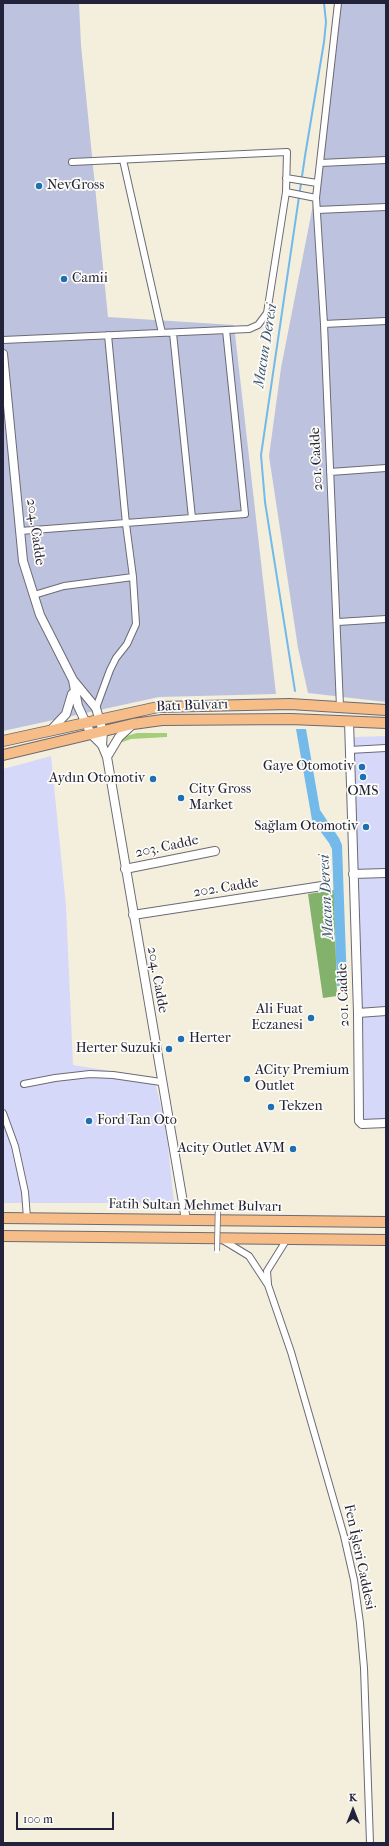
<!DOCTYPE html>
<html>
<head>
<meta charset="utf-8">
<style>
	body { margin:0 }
	#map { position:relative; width:389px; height:1846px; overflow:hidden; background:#f4efdd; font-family:"IM FELL French Canon",serif }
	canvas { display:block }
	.frame { position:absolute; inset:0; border:4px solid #22223b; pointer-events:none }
	.north { position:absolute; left:333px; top:1790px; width:40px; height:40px; -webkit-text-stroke:3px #fdfcf7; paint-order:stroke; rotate:0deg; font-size:11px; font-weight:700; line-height:16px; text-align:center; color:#22223b }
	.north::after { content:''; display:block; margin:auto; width:14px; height:18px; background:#22223b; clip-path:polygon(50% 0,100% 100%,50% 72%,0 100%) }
	.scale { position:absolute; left:16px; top:1812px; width:98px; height:18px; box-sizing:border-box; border:2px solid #22223b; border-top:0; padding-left:5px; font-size:12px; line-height:14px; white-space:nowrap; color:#22223b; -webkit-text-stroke:3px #fdfcf7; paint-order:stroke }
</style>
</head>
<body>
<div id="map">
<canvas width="389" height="1846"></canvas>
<div class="frame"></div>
<div class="north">K</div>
<div class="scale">100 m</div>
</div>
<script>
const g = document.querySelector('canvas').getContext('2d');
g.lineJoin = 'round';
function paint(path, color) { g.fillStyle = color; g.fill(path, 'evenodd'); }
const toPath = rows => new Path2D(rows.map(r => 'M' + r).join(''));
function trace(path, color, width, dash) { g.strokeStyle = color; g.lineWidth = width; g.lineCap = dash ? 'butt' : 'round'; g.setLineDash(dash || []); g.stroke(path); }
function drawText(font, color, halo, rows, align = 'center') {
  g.font = font + ' "IM FELL French Canon",serif'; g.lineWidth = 3.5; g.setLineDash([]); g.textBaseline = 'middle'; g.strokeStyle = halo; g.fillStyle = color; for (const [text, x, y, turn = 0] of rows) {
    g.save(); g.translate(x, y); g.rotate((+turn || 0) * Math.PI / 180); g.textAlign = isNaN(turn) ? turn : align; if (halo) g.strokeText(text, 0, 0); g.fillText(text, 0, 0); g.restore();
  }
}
const built = toPath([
	[386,736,386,1119,362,1121,353,737],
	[51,756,66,906,73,1065,154,1078,166,1127,174,1203,3,1203,3,769]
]);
const industrial = toPath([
	[3,3,79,3,81,45,108,317,234,325,276,694,159,697,3,731],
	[341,3,386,3,386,702,308,693,298,648,269,456,281,368,319,174]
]);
const green = toPath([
	[137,733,167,733,167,737,131,739,120,743,123,737]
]);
const forest = toPath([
	[334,890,337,996,323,998,308,894]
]);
const water = toPath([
	[296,729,306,729,320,810,339,838,342,845,347,985,337,986,332,849,329,843,312,820]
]);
const stream = toPath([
	[295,691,265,502,261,455,305,156,324,42,326,22,324,3]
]);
const minor = toPath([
	[338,3,316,198,324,324,340,707],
	[123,160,162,333],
	[320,163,386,160],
	[286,178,317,183],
	[286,192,316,198],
	[317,210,386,207],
	[324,324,386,321],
	[173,333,192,518],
	[3,340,249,329,258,325,267,313,286,192,287,152,72,162],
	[330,472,386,468],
	[20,531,245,514,226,330],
	[34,595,64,586,133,577],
	[338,622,386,619],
	[96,708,110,670,116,658,127,644,136,624,133,577,126,524,108,335],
	[349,750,386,748],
	[24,1084,55,1078,90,1074,113,1075,161,1082],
	[3,1113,15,1146,25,1192,27,1218],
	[221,1239,249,1256,268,1285,291,1352,344,1536,354,1580,360,1623,364,1668,370,1843],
	[268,1284,267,1271,287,1239]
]);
const tertiary = toPath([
	[3,354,23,561,40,615,73,680,96,708,103,732,102,745],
	[73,680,78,706,91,734,102,745,107,757,186,1220],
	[349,721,358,1013,359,1121,362,1124,386,1123],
	[51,730,66,714,72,694,75,691],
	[107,757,119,737,133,724],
	[125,869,215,851],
	[353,874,386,873],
	[133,915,322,886],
	[358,1013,386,1011]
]);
const primary = toPath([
	[3,741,158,707,290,704,386,710],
	[3,755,133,724,162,720,291,719,386,723]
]);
const trunk = toPath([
	[3,1218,386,1222],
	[3,1236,386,1240]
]);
const pedestrianBridge = toPath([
	[217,1251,218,1207]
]);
const markers = [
	[39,186,4,"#1f6fb2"],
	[64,279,4,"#1f6fb2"],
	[362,767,4,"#1f6fb2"],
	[363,777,4,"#1f6fb2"],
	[153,779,4,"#1f6fb2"],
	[181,798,4,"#1f6fb2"],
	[366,827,4,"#1f6fb2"],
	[311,1018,4,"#1f6fb2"],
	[181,1039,4,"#1f6fb2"],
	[169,1049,4,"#1f6fb2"],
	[247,1079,4,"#1f6fb2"],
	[271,1107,4,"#1f6fb2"],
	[89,1121,4,"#1f6fb2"],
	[293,1149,4,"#1f6fb2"]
];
const poiNames = [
	["NevGross",47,186],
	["Camii",72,279],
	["Gaye Otomotiv",354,767,"right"],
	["Aydın Otomotiv",145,779,"right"],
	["City Gross",189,790],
	["Market",189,806],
	["OMS",363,792,"center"],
	["Sağlam Otomotiv",358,827,"right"],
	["Ali Fuat",303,1010,"right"],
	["Eczanesi",303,1026,"right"],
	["Herter",189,1039],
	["Herter Suzuki",161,1049,"right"],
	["ACity Premium",255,1071],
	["Outlet",255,1087],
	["Tekzen",279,1107],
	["Ford Tan Oto",97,1121],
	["Acity Outlet AVM",285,1149,"right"]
];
const streetNames = [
	["201. Cadde",317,459,-93],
	["204. Cadde",35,532,82],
	["Batı Bulvarı",192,706,-2],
	["203. Cadde",167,847,-12],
	["202. Cadde",226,888,-9],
	["204. Cadde",157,980,80],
	["201. Cadde",344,995,-92],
	["Fatih Sultan Mehmet Bulvarı",195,1206,1],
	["Fen İşleri Caddesi",359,1557,78]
];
const waterNames = [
	["Macun Deresi",266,346,-81],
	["Macun Deresi",327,897,-93]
];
paint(built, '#d5d8f9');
paint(industrial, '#bdc3de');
paint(green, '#a3cf7b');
paint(forest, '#82b26b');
paint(water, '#73b9ea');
trace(stream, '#73b9ea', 2);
trace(minor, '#6c6a74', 8);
trace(tertiary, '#6c6a74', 10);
trace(primary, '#6c6a74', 12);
trace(trunk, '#6c6a74', 12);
trace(minor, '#fff', 6);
trace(tertiary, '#fff', 8);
trace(primary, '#f7bd88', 10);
trace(trunk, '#f7bd88', 10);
trace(pedestrianBridge, '#6c6a74', 6, []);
trace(pedestrianBridge, '#fff', 4.5);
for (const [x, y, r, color] of markers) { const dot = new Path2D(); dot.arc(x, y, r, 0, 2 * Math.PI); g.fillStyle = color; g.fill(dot); trace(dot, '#fdfcf7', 1.5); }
drawText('14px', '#22223b', '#fdfcf7', poiNames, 'left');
drawText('14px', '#22223b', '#fdfcf7', streetNames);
drawText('italic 15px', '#3e5778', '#fdfcf7', waterNames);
</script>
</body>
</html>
